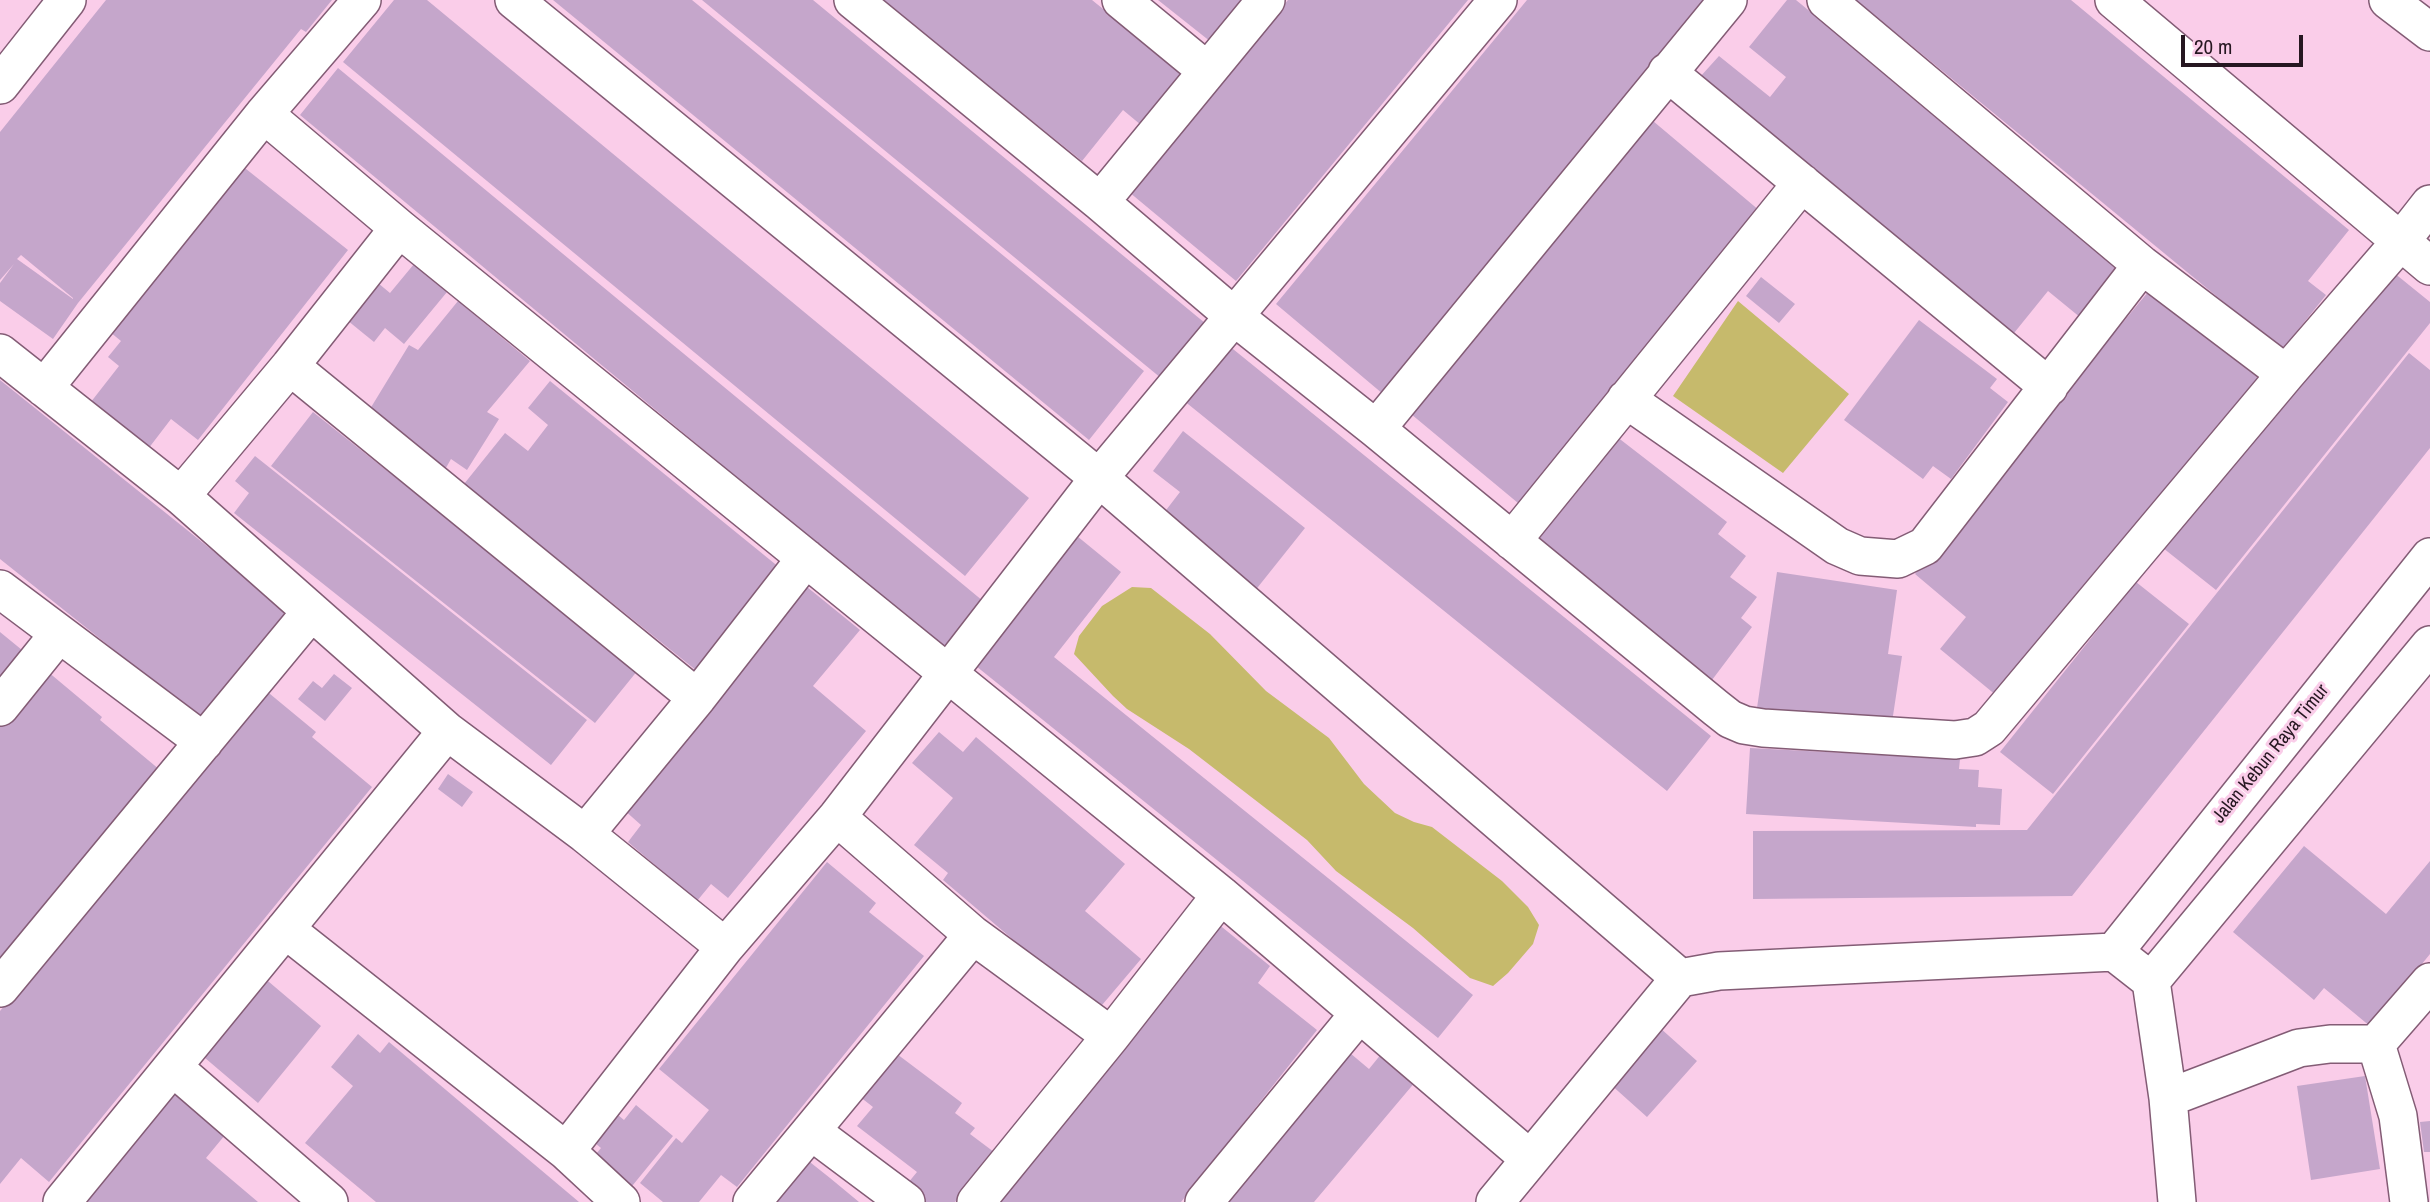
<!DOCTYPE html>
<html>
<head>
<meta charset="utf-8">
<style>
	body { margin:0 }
	#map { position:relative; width:2430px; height:1202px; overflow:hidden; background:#facde9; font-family:"Archivo Narrow",sans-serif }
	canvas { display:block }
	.scale { position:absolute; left:2181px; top:35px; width:122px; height:32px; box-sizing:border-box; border:4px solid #261721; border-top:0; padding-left:9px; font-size:21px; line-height:24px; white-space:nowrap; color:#261721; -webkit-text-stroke:5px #facde9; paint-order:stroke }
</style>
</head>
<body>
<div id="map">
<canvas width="2430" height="1202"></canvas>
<div class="scale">20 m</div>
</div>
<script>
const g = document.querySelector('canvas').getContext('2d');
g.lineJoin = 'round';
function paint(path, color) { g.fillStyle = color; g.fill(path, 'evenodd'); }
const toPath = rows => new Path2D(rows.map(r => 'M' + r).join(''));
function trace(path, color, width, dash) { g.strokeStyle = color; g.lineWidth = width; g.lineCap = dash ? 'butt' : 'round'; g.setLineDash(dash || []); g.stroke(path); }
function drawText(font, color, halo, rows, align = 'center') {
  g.font = font + ' "Archivo Narrow",sans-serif'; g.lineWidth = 6; g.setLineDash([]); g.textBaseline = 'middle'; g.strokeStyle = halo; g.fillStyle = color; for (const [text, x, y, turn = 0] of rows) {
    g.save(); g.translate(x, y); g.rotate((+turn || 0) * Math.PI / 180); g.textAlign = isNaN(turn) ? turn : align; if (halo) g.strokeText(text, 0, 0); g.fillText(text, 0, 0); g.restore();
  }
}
const green = toPath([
	[1738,301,1849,394,1783,473,1673,396],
	[1132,587,1151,588,1210,634,1266,691,1329,738,1364,784,1395,813,1414,822,1432,827,1502,881,1528,907,1539,925,1533,944,1508,973,1493,986,1470,978,1413,928,1336,871,1307,840,1189,749,1127,709,1113,696,1074,654,1079,636,1102,606]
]);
const building = toPath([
	[106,0,332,0,306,32,301,29,78,303,53,339,0,301,0,283,14,264,0,280,0,132],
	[21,255,73,298,73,299,17,259],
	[394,0,427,0,1029,498,965,576,343,62],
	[553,0,692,0,1144,371,1089,440],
	[702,0,813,0,1211,328,1167,383],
	[882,0,1092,0,1182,73,1141,125,1123,110,1082,161],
	[1158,0,1245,0,1211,42],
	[1288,0,1468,0,1236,281,1129,192],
	[1527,0,1708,0,1383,394,1276,304],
	[1787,0,1796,0,2122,268,2081,318,2048,291,2010,338,1700,77,1719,56,1770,97,1786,77,1749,47],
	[1856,0,2071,0,2349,230,2308,281,2326,295,2282,350],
	[338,68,983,601,944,649,300,115],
	[1653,121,1760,211,1518,503,1411,414],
	[236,161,348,250,198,440,171,419,145,453,87,407,119,366,108,357,121,341,105,328],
	[414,264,447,292,404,344,385,328,374,342,342,316,372,278,390,293],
	[2388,268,2430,302,2430,323,2216,590,2163,548],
	[1761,277,1795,304,1779,323,1746,296],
	[2153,286,2262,378,1997,696,1940,649,1966,617,1915,574],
	[458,301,530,361,487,412,499,419,467,470,451,459,443,473,374,430,382,416,370,409,409,345,418,350],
	[1919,320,1997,379,1990,388,2008,402,1951,479,1933,466,1923,479,1844,420],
	[1228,345,1711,736,1667,791,1183,400],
	[2409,353,2430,370,2430,448,2072,896,1753,899,1753,831,2027,830],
	[0,380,288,611,202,720,0,559],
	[550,381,780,568,697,671,464,484,505,433,528,451,548,425,528,408],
	[313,412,638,670,595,723,271,466],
	[1183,431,1305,528,1254,592,1160,518,1180,492,1153,471],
	[1612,433,1727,522,1718,534,1746,556,1730,577,1757,597,1741,618,1752,627,1709,684,1528,544],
	[255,456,587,720,551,765,234,513,249,493,235,481],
	[1077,536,1121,572,1054,657,1473,995,1438,1038,971,662],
	[1777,572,1897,590,1888,654,1902,656,1891,729,1757,708],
	[2136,582,2189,624,2053,794,2000,752],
	[807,587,860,630,813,686,866,731,728,898,711,884,697,901,628,842,641,825,623,809],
	[0,632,22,650,0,677],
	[47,671,102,717,100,720,160,770,0,964,0,727],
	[334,674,352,688,325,721,298,699,313,681,322,688],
	[264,689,316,732,312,737,372,787,49,1182,21,1158,0,1184,0,1011],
	[939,732,963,752,976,737,1125,864,1085,911,1141,959,1097,1011,943,880,948,873,914,845,953,798,912,763],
	[1750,748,1960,759,1959,769,1979,770,1978,787,2002,789,2000,825,1976,824,1976,827,1746,814],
	[448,774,473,792,462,807,438,789],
	[2304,846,2386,914,2430,861,2430,954,2371,1027,2324,988,2314,1000,2233,932],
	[827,862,876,903,869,912,924,956,737,1187,721,1175,699,1202,663,1202,640,1183,676,1138,682,1143,709,1110,659,1069],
	[1217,923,1270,966,1258,983,1317,1030,1181,1202,1000,1202],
	[262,976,321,1026,258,1103,198,1052],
	[1659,1027,1697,1061,1647,1117,1609,1083],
	[358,1034,380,1053,389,1042,579,1202,376,1202,305,1143,353,1086,331,1067],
	[889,1048,962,1103,955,1113,975,1128,970,1134,994,1152,955,1202,920,1202,903,1189,917,1172,857,1126,873,1107,855,1093],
	[1350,1053,1369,1069,1382,1053,1416,1081,1314,1202,1226,1202],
	[2365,1076,2380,1169,2311,1180,2297,1086],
	[173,1092,225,1135,206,1158,258,1202,82,1202],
	[636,1105,673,1136,628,1191,591,1160,601,1148,589,1138,612,1110,624,1120],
	[2430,1121,2430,1152,2424,1152,2420,1122],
	[801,1155,830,1178,859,1202,763,1202]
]);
const street = toPath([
	[514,0,1099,478,1680,978],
	[853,0,1100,202,1235,317,1376,429,1716,708,1730,719,1744,725,1763,728,1955,740,1975,737,1989,728,2286,374,2401,241,2430,204],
	[1121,0,1206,70],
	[1826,0,2142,265,2286,374],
	[2114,0,2430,266],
	[2388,0,2430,32],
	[1667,72,2049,387],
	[0,85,67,0],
	[264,114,399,228,1221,895,1530,1159],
	[1100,202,1266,0],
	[0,353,181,496,447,731,585,834,725,947],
	[290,366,697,698],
	[44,388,264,114,362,0],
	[1626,399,1837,546,1860,556,1898,559,1925,546,2142,265],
	[1376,429,1728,0],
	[181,496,290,366,399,228],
	[1512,541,1802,183],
	[0,589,204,742],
	[0,707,58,635],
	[837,817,973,935,1111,1036],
	[585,834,697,698,806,558],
	[285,929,566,1151,621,1202],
	[2114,952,2430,557],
	[2151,981,2430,645],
	[0,988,311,612],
	[2376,1044,2398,1116,2409,1202],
	[174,1068,329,1202],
	[2168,1098,2299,1048,2330,1044,2376,1044,2430,982],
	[811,1131,906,1202],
	[566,1151,725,947,837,817,1099,478,1498,0],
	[62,1202,447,731],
	[752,1202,973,935],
	[976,1202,1111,1036,1221,895],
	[1204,1202,1359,1014],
	[1495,1202,1680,978,1719,971,2114,952,2151,981,2168,1098,2177,1202]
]);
const streetNames = [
	["Jalan Kebun Raya Timur",2271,754,-51]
];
paint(green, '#c6ba6c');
paint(building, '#c5a6cb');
trace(street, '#835c75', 40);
trace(street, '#fff', 37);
drawText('19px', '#261721', '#facde9', streetNames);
</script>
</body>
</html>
